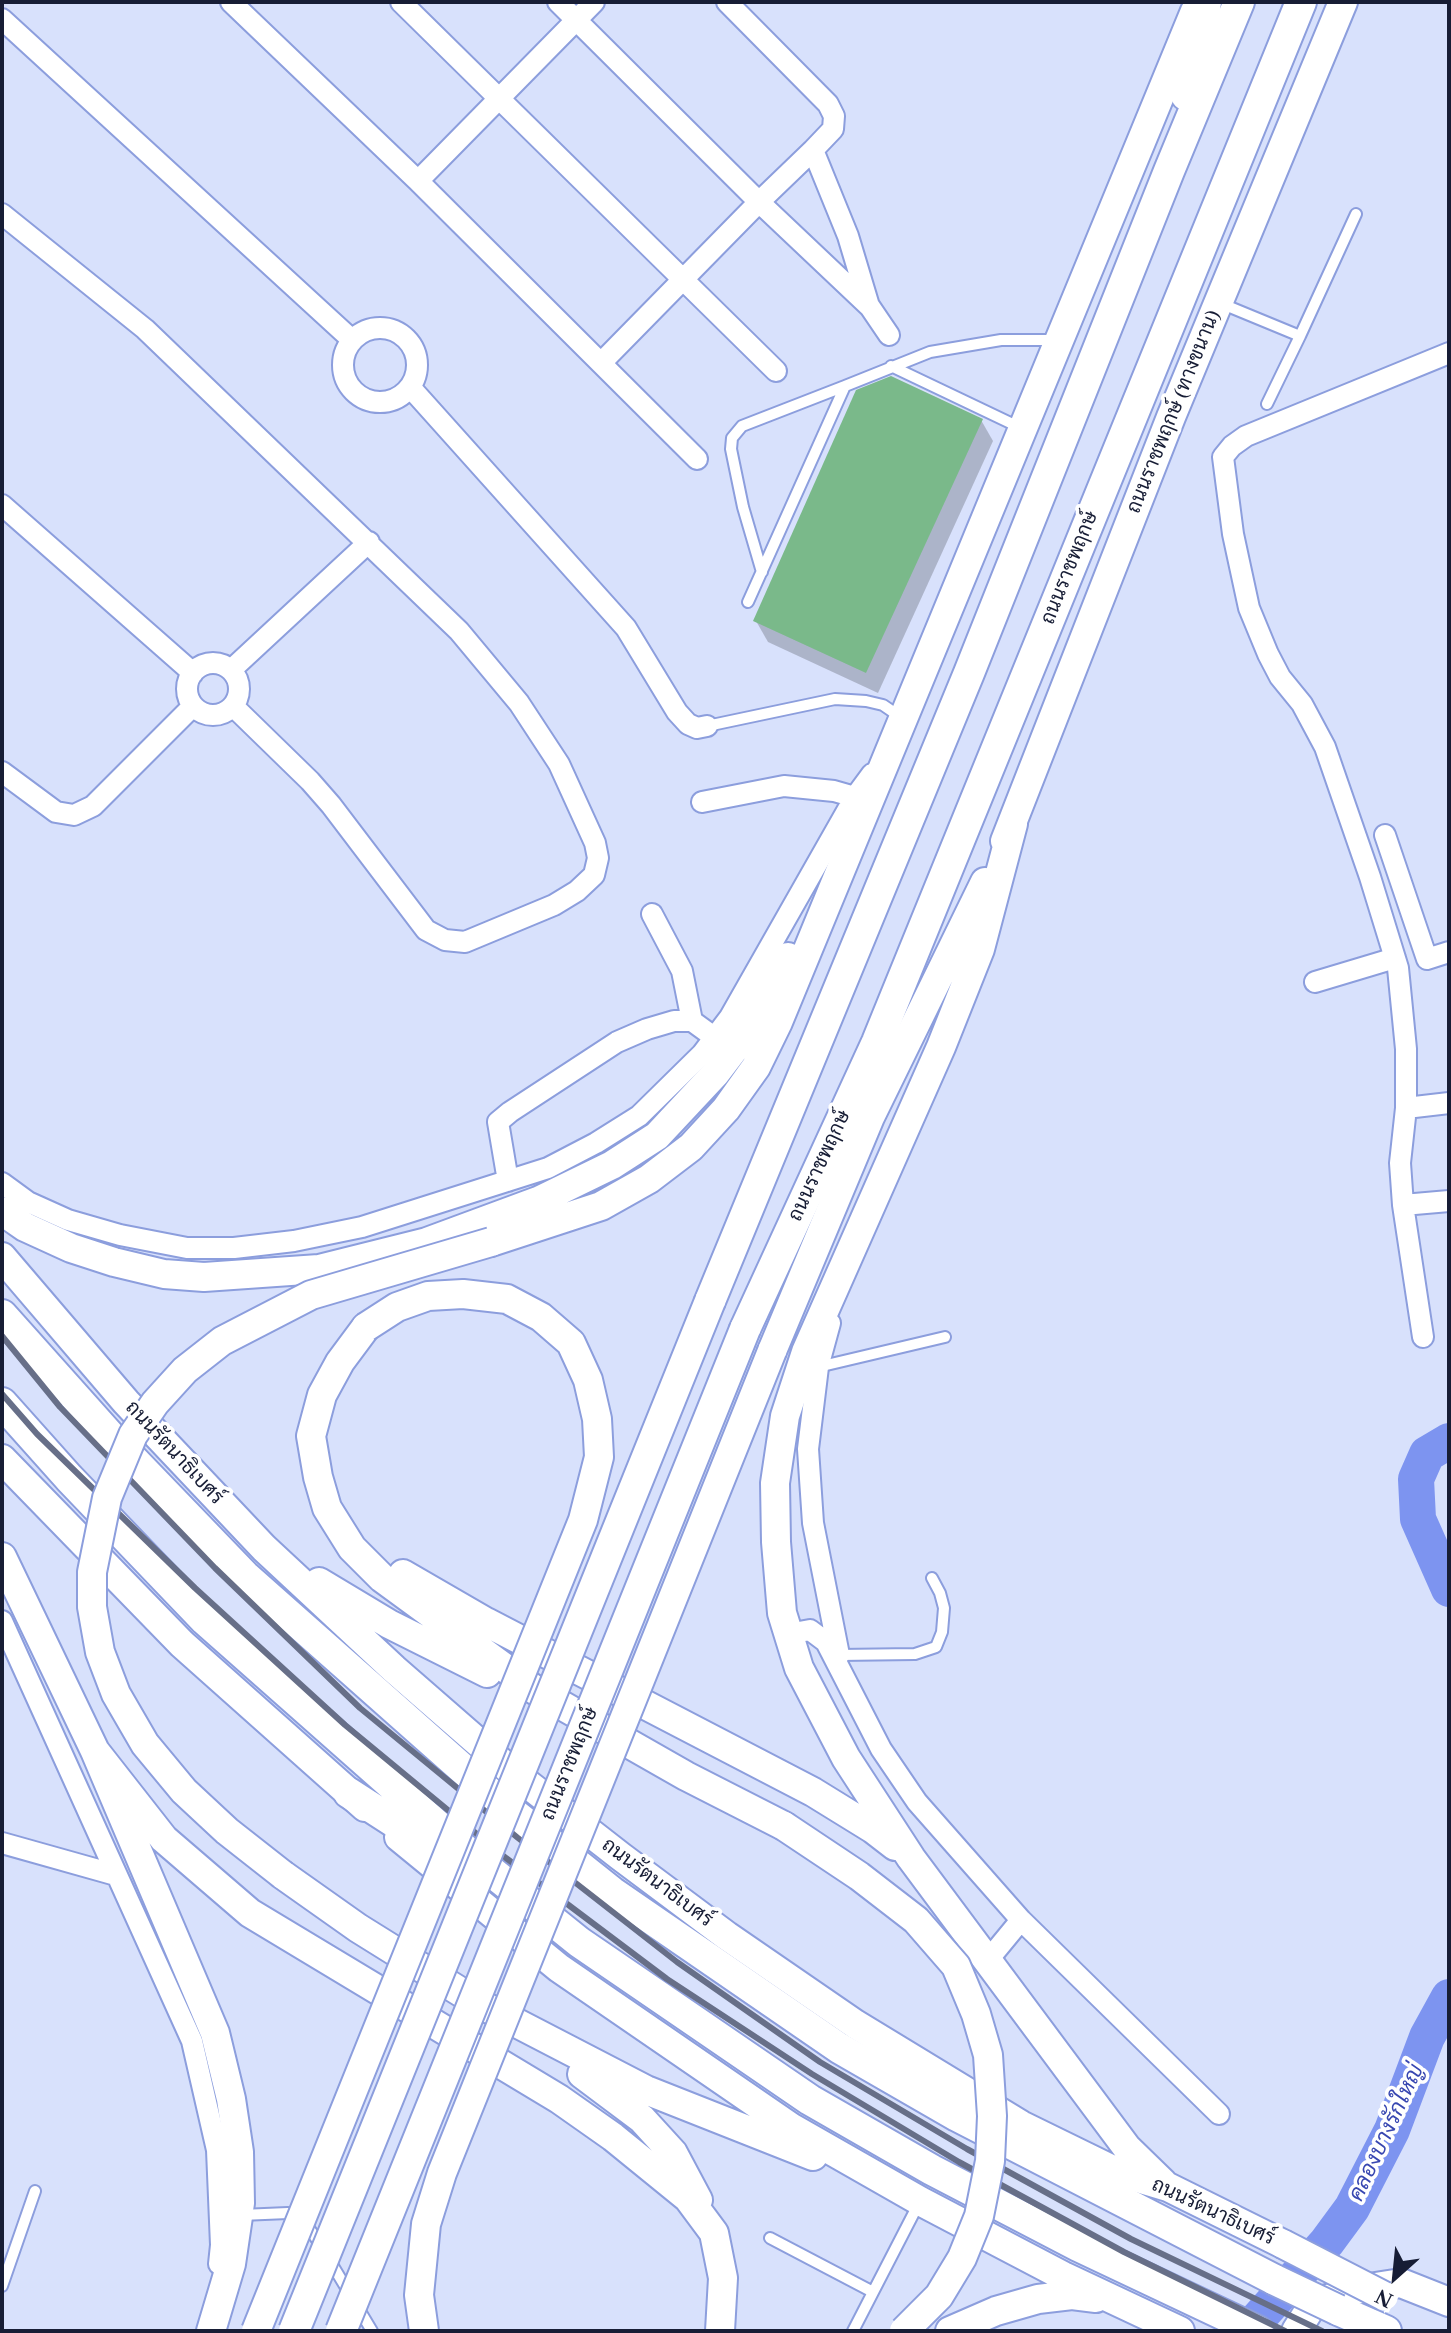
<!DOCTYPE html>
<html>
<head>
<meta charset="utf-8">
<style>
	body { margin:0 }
	#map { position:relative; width:1451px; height:2333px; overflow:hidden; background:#d8e1fc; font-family:"Times New Roman",serif }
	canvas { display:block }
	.frame { position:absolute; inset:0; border:4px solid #171d35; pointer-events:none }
	.north { position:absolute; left:1355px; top:2237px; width:80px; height:80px; -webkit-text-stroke:6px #fff; paint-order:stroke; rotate:207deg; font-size:22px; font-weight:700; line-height:32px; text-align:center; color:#171d35 }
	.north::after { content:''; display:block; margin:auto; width:28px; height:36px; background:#171d35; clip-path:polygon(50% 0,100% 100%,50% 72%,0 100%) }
</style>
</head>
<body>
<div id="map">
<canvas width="1451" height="2333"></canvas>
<div class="frame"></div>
<div class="north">N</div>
</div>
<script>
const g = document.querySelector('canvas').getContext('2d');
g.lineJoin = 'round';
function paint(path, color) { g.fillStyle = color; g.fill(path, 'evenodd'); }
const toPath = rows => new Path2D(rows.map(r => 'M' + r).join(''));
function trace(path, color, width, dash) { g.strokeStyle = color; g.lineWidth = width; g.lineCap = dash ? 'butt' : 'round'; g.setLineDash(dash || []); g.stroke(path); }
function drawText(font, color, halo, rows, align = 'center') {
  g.font = font + ' "Times New Roman",Sarabun,serif'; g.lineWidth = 7; g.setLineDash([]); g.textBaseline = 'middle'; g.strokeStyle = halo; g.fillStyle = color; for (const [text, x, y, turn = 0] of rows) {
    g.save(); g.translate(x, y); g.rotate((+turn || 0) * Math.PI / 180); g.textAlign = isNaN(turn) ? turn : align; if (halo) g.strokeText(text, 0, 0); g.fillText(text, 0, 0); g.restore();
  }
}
const shadow = toPath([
	[981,420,993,441,878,693,768,642,756,621]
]);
const river = toPath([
	[1449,1441,1427,1454,1416,1479,1418,1519,1449,1589],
	[1247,2331,1327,2242,1352,2208,1392,2130,1427,2037,1449,1997]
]);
const building = toPath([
	[891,376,983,419,866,673,753,621,856,390]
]);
const lane = toPath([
	[1220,303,1300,336,1267,404],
	[1300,336,1356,214],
	[891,366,1021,428],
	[762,572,743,507,731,449,732,438,742,426,845,386],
	[748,602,845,386,930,352,1001,340,1057,340],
	[707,726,835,699,866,701,883,705,902,718],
	[818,1367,945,1337],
	[839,1655,915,1654,936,1647,942,1632,944,1608,940,1593,932,1578],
	[241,2215,288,2213,306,2224,322,2247],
	[770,2238,873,2292],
	[330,2261,372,2331],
	[2,2286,35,2191],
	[853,2331,919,2203]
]);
const street = toPath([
	[231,2,418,181,697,459],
	[401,2,776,371],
	[558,2,759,202,870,307,889,335],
	[727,2,828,104,834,116,833,129,813,150,848,236,869,306],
	[2,19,351,339],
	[418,181,594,2],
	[2,214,145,329,459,631,519,703,559,764,595,843,598,858,594,875,577,891,554,905,465,942,445,940,426,930,331,805,310,781,233,706],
	'343 365a37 37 0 1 1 74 0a37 37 0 1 1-74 0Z',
	[601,363,759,202,813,150],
	[410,387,626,628,677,712,688,724,697,728,707,726],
	[2,505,193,673],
	'187 689a26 26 0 1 1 52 0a26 26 0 1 1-52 0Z',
	[231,670,369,542],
	[2,772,56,812,74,815,93,806,193,706],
	[702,802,784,786,834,791,855,797],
	[1385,835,1427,959,1449,952],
	[652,914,682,971,692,1021],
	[1315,982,1395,958],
	[1406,1108,1449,1103],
	[508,1181,498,1122,510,1112,617,1042,647,1029,674,1021,692,1021,714,1037],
	[2,1183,28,1202,68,1220,120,1235,187,1248,234,1248,294,1241,362,1227,548,1168,596,1143,639,1116,702,1054,730,1017,855,797,872,774],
	[1403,1205,1449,1201],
	[830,1323,818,1367,808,1449,813,1523,839,1655],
	[1423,1337,1403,1205,1400,1163,1406,1108,1406,1049,1398,968,1370,877,1325,747,1302,704,1280,677,1268,654,1249,608,1233,534,1223,457,1232,446,1246,436,1449,353],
	[2,1621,192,2041,217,2150,221,2245,219,2264],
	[788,1634,810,1630,826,1642,881,1749,917,1802,1021,1920,1219,2114],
	[2,1843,116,1875],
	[988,1960,1021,1920]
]);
const secondary = toPath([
	[1013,824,980,949,941,1047,806,1352,785,1416,775,1483,776,1542,782,1613,799,1668,846,1758,911,1858,1127,2148,1163,2183],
	[1005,841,1171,417,1343,2],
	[2,1211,25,1227,71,1248,114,1262,164,1274,204,1277,319,1269,427,1242,538,1201,612,1165,657,1136,715,1074,744,1036,788,957],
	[491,1242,601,1206,649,1179,691,1147,726,1109,756,1067,778,1022,1195,11],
	[2,1257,126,1402,264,1548,394,1669,511,1771,620,1856,727,1936,855,2024,1021,2125,1115,2171,1168,2187,1283,2244],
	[366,1327,340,1362,322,1395,311,1436,318,1477,327,1508,352,1548,382,1578,535,1690,686,1776,784,1826],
	[772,1351,870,1117,985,882],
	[2,1459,182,1644,365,1807],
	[2,1557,95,1751,215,2033,231,2099,239,2152,240,2203,231,2264,211,2331],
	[403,1574,486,1622,813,1792,873,1829,895,1846],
	[319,1582,389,1624,487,1673],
	[95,1751,164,1839,250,1913,559,2099,613,2137,688,2198,714,2233,723,2278,720,2331],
	[399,1837,559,1968,792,2128,920,2201,1063,2276,1180,2331],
	[283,1875,358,1928,480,2004,646,2090,813,2156],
	[582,2074,642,2119,673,2153,698,2200],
	[950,2331,996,2311,1038,2299,1072,2295,1096,2298],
	[1296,2331,1310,2309,1321,2301,1356,2290,1401,2283,1449,2302]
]);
const primary = toPath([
	[1186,95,1206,2],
	[710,1301,969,673,1169,171,1239,2],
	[2,1315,111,1437,245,1576,508,1809,612,1892,839,2048,957,2116,1275,2280],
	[745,1329,877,1042,1301,2],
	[2,1403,69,1478,205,1620,472,1856,579,1942,810,2100,932,2170,1078,2246,1258,2331],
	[349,1793,456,1862],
	[1338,2310,1386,2331]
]);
const rail = toPath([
	[2,1336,60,1407,215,1568,360,1708,518,1838,677,1962,820,2062,967,2149,1131,2239,1322,2331],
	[2,1394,37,1434,195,1588,345,1725,506,1858,667,1979,812,2074,959,2162,1124,2252,1285,2331]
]);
const secondaryBridge = toPath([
	[784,1826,859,1876,916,1920,956,1966,976,2014,988,2055,992,2116,990,2161,979,2216,962,2258,939,2296,904,2331],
	[283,1875,227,1831,184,1791,145,1744,116,1694,100,1652,92,1607,92,1572,107,1498,133,1435,155,1403,185,1370,222,1341,311,1295,491,1242],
	[1283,2244,1384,2296],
	[256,2331,583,1520,599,1457,597,1419,588,1380,571,1343,541,1317,507,1299,463,1294,428,1296,397,1307,366,1327],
	[424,2331,419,2295,426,2224,442,2173,772,1351]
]);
const primaryBridge = toPath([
	[1275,2280,1338,2310],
	[294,2331,710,1301],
	[341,2331,745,1329]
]);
const streetNames = [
	["ถนนราชพฤกษ์ (ทางขนาน)",1174,412,-68],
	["ถนนราชพฤกษ์",1070,568,-68],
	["ถนนราชพฤกษ์",820,1166,-65],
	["ถนนรัตนาธิเบศร์",174,1453,47],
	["ถนนราชพฤกษ์",570,1764,-68],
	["ถนนรัตนาธิเบศร์",657,1883,37],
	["ถนนรัตนาธิเบศร์",1213,2212,25]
];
const waterNames = [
	["คลองบางรักใหญ่",1387,2133,-65]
];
paint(shadow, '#0003');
trace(river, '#7d94f0', 36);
paint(building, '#7ab98a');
trace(lane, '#8c9edd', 14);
trace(street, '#8c9edd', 24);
trace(secondary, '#8c9edd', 32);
trace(primary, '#8c9edd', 34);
trace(lane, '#fff', 10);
trace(street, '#fff', 20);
trace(secondary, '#fff', 28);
trace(primary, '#fff', 30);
trace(rail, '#676f88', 6);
trace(secondaryBridge, '#8c9edd', 32, []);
trace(primaryBridge, '#8c9edd', 34, []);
trace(secondaryBridge, '#fff', 28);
trace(primaryBridge, '#fff', 30);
drawText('20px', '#171d35', '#fff', streetNames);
drawText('italic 22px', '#3847b1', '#fff', waterNames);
</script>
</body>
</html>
